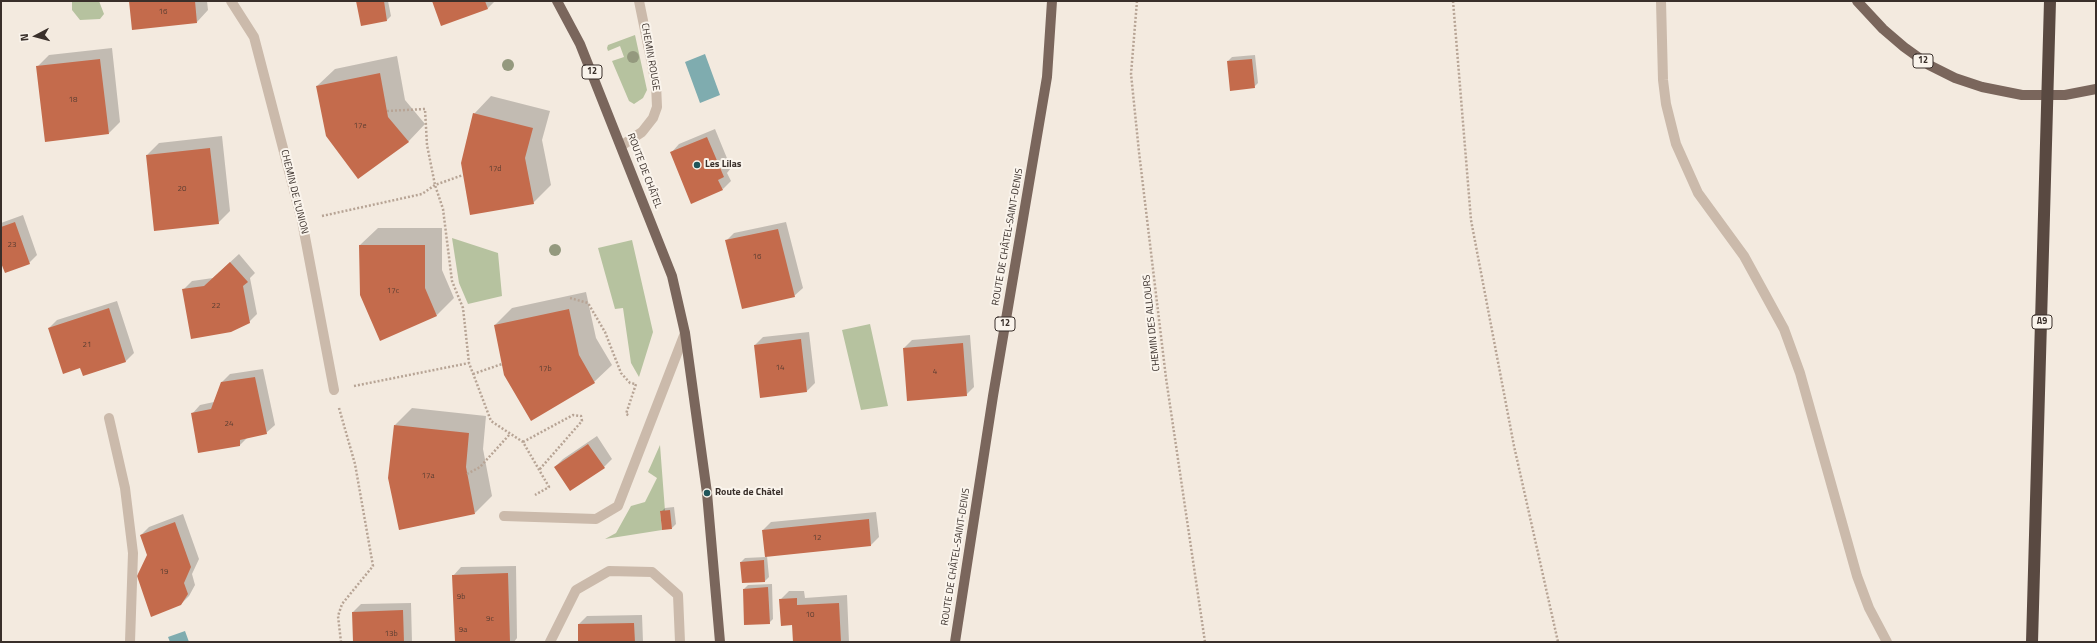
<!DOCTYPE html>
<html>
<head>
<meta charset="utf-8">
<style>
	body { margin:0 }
	#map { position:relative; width:2097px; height:643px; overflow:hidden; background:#f3eadf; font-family:"Titillium Web",sans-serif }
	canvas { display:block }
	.frame { position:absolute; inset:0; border:2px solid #392f2a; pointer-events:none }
	.north { position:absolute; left:16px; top:16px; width:40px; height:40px; -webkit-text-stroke:3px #faf4ec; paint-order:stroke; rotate:264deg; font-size:11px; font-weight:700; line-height:16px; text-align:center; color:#392f2a }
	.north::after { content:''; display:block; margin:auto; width:14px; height:18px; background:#392f2a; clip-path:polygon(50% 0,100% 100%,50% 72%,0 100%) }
</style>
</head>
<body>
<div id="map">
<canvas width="2097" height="643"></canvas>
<div class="frame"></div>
<div class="north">N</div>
</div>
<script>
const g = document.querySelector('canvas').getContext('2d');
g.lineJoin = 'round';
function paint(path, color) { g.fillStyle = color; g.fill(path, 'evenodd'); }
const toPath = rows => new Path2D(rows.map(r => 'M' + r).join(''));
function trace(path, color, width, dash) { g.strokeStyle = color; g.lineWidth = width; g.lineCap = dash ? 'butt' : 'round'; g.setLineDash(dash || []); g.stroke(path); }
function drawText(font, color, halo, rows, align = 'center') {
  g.font = font + ' "Titillium Web",sans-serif'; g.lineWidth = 4; g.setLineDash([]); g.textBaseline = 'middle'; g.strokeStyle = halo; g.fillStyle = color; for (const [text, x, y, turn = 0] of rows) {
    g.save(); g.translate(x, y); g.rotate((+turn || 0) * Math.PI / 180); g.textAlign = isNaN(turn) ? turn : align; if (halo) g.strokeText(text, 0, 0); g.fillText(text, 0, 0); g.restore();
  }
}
const green = toPath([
	[72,1,99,1,104,14,100,19,80,20,72,10],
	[635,35,647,90,643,98,634,104,629,101,612,61,624,57,620,46,608,51,607,48,608,45],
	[452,238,498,253,502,296,468,304,459,283],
	[632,240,653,332,639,377,631,363,623,308,615,309,598,248],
	[870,324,888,406,861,410,842,330],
	[660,445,665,511,660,511,662,530,605,539,616,533,631,506,645,502,657,478,648,472]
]);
const water = toPath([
	[705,54,720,95,700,103,685,62],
	[185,631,189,642,170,642,168,637]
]);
const shadow = toPath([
	[130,1,207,1,208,10,197,22],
	[357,1,388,1,391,16,387,20],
	[433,1,495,1,488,8,442,25],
	[112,48,120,122,109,133,37,67,49,55],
	[1255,55,1258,83,1254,87,1228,61,1232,57],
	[397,56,405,100,425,124,408,142,317,86,335,69],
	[491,96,550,111,542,140,551,185,533,203,474,114],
	[715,129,731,168,727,173,731,181,723,189,671,153,679,144],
	[222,136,230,211,218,223,147,155,159,143],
	[23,215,37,255,29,263,1,260,1,223],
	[786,222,803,288,794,296,726,241,734,233],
	[378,228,442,228,442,270,454,298,437,315,360,245],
	[239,254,255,273,250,278,257,314,249,322,184,289,192,281,213,278],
	[586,292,596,338,612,365,594,382,495,325,512,308],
	[117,301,134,353,126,361,81,367,49,328,57,320],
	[809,332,815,383,807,391,755,345,763,337],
	[970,335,974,387,966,395,908,399,904,348,912,340],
	[263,369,275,425,266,433,248,437,240,445,192,414,200,405,214,402,222,382,230,374],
	[412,408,486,416,483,449,492,496,475,513,395,425],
	[597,436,612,459,604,467,555,467,563,459],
	[674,507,676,524,672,528,661,512,665,508],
	[876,512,879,537,871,545,767,556,769,577,765,581,741,562,745,558,766,557,763,530,771,522],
	[183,514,199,559,192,574,195,585,189,596,181,604,141,535,149,527],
	[516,566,517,638,514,642,456,642,453,576,461,567],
	[772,584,773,619,769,623,744,589,748,585],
	[789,591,804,591,805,598,847,595,849,642,794,642,793,624,780,600],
	[411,603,412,642,354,642,353,612,361,604],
	[642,615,643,642,579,642,579,624,587,616]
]);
const building = toPath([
	[129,1,195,1,197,23,132,30],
	[356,1,384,1,387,21,361,26],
	[432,1,485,1,488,9,441,26],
	[100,59,109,134,45,142,36,66],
	[1252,59,1255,88,1230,91,1227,61],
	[380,73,388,117,409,142,358,179,326,136,316,86],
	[473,113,533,128,525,158,534,204,470,215,461,163],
	[707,137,724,177,718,180,723,190,691,204,670,152],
	[210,148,219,224,154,231,146,155],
	[15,222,30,264,5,273,1,263,1,227],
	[778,229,795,297,742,309,725,240],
	[359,245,425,245,425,288,437,316,380,341,360,295],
	[230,262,248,282,243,286,250,323,231,332,191,339,182,289,204,286],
	[109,308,126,362,83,376,80,368,63,374,48,328],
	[569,309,579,355,595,383,531,421,504,375,494,325],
	[801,339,807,392,760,398,754,345],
	[963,343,967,396,907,401,903,348],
	[255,377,267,434,240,440,240,446,198,453,191,413,211,409,221,382],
	[394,425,469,433,466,467,475,514,399,530,388,478],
	[588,444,605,468,570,491,554,467],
	[670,510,672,529,662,530,660,511],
	[869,519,871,546,765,557,762,530],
	[175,522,191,567,184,583,188,594,181,605,151,617,137,576,147,555,140,535],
	[764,560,765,582,742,583,740,562],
	[508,573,510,642,455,642,452,575],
	[768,587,770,624,744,625,743,589],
	[797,598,797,605,839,603,841,642,793,642,792,625,781,626,779,599],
	[403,610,404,642,353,642,352,612],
	[634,623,635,642,578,642,578,624]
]);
const path = toPath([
	[1137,1,1131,74,1139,152,1166,378,1205,642],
	[1453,1,1471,220,1514,446,1558,642],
	[387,111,425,109,427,145,435,185,443,209,452,281,463,308,469,363,491,421,523,442,549,487,535,495],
	[322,216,422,194,435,185,463,175],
	[570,298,588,303,605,332,621,373,630,383,636,384,626,414,630,416],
	[473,374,502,364],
	[354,386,469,363],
	[339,408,355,464,373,566,342,604,338,616,341,642],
	[523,442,573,415,581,416,582,421,539,470],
	[467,474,480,467,510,434]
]);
const lane = toPath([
	[504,516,596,519,618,506,685,333],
	[550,642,576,590,609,571,652,572,678,595,680,642]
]);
const street = toPath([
	[231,1,254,37,302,221,334,390],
	[1661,1,1663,80,1666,104,1676,144,1698,193,1744,256,1784,329,1800,373,1857,576,1869,608,1887,642],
	[621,146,642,132,653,118,657,107,656,84,639,1],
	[109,418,125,488,133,553,130,642]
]);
const primary = toPath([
	[557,1,580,44,672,276,685,333,707,493,720,642],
	[1857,1,1883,29,1904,47,1929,65,1955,78,1982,87,2022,95,2065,95,2096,89],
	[955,642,993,396,1047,77,1052,1]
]);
const highway = toPath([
	[2032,642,2050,1]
]);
const trees = [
	[633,57],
	[508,65],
	[555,250]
];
const markers = [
	[697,165,4,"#20555a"],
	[707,493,4,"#20555a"]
];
const numberNames = [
	["16",163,12],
	["18",73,100],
	["17e",360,126],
	["17d",495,169],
	["20",182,189],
	["23",12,245],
	["16",757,257],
	["17c",393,291],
	["22",216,306],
	["21",87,345],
	["14",780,368],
	["17b",545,369],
	["4",935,372],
	["24",229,424],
	["17a",428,476],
	["12",817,538],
	["19",164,572],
	["9b",461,597],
	["10",810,615],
	["9c",490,619],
	["9a",463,630],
	["13b",391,634]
];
const shields = [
	[1923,61,20],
	[592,72,20],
	[2042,322,20],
	[1005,324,20]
];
const shieldNames = [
	["12",1923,61],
	["12",592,72],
	["A9",2042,322],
	["12",1005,324]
];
const streetNames = [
	["CHEMIN ROUGE",650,57,80],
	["ROUTE DE CHÂTEL",644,171,69],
	["CHEMIN DE L'UNION",294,192,76],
	["ROUTE DE CHÂTEL-SAINT-DENIS",1008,237,-80],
	["CHEMIN DES ALLOURS",1152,323,-96],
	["ROUTE DE CHÂTEL-SAINT-DENIS",956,557,-81]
];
const poiNames = [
	["Les Lilas",705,165],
	["Route de Châtel",715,493]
];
paint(green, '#b6c29f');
paint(water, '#7facaf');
paint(shadow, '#0003');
paint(building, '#c46b4c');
trace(path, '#b7a495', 2.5, [2, 2]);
trace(lane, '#cbbaab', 10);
trace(street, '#cbbaab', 10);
trace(primary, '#7a665c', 10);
trace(highway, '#594941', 12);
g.fillStyle = '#94997e';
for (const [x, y] of trees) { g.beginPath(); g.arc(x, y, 6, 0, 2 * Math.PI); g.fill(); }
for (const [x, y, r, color] of markers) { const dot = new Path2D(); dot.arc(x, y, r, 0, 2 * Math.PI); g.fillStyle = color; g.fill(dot); trace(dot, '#faf4ec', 1.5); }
drawText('8px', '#5c3e32', null, numberNames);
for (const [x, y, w] of shields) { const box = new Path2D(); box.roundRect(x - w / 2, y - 7, w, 14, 3); g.fillStyle = '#faf4ec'; g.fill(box); trace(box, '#392f2a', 1); }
drawText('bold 9px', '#392f2a', null, shieldNames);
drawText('10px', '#392f2a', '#faf4ec', streetNames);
drawText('bold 10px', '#392f2a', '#faf4ec', poiNames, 'left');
</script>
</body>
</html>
